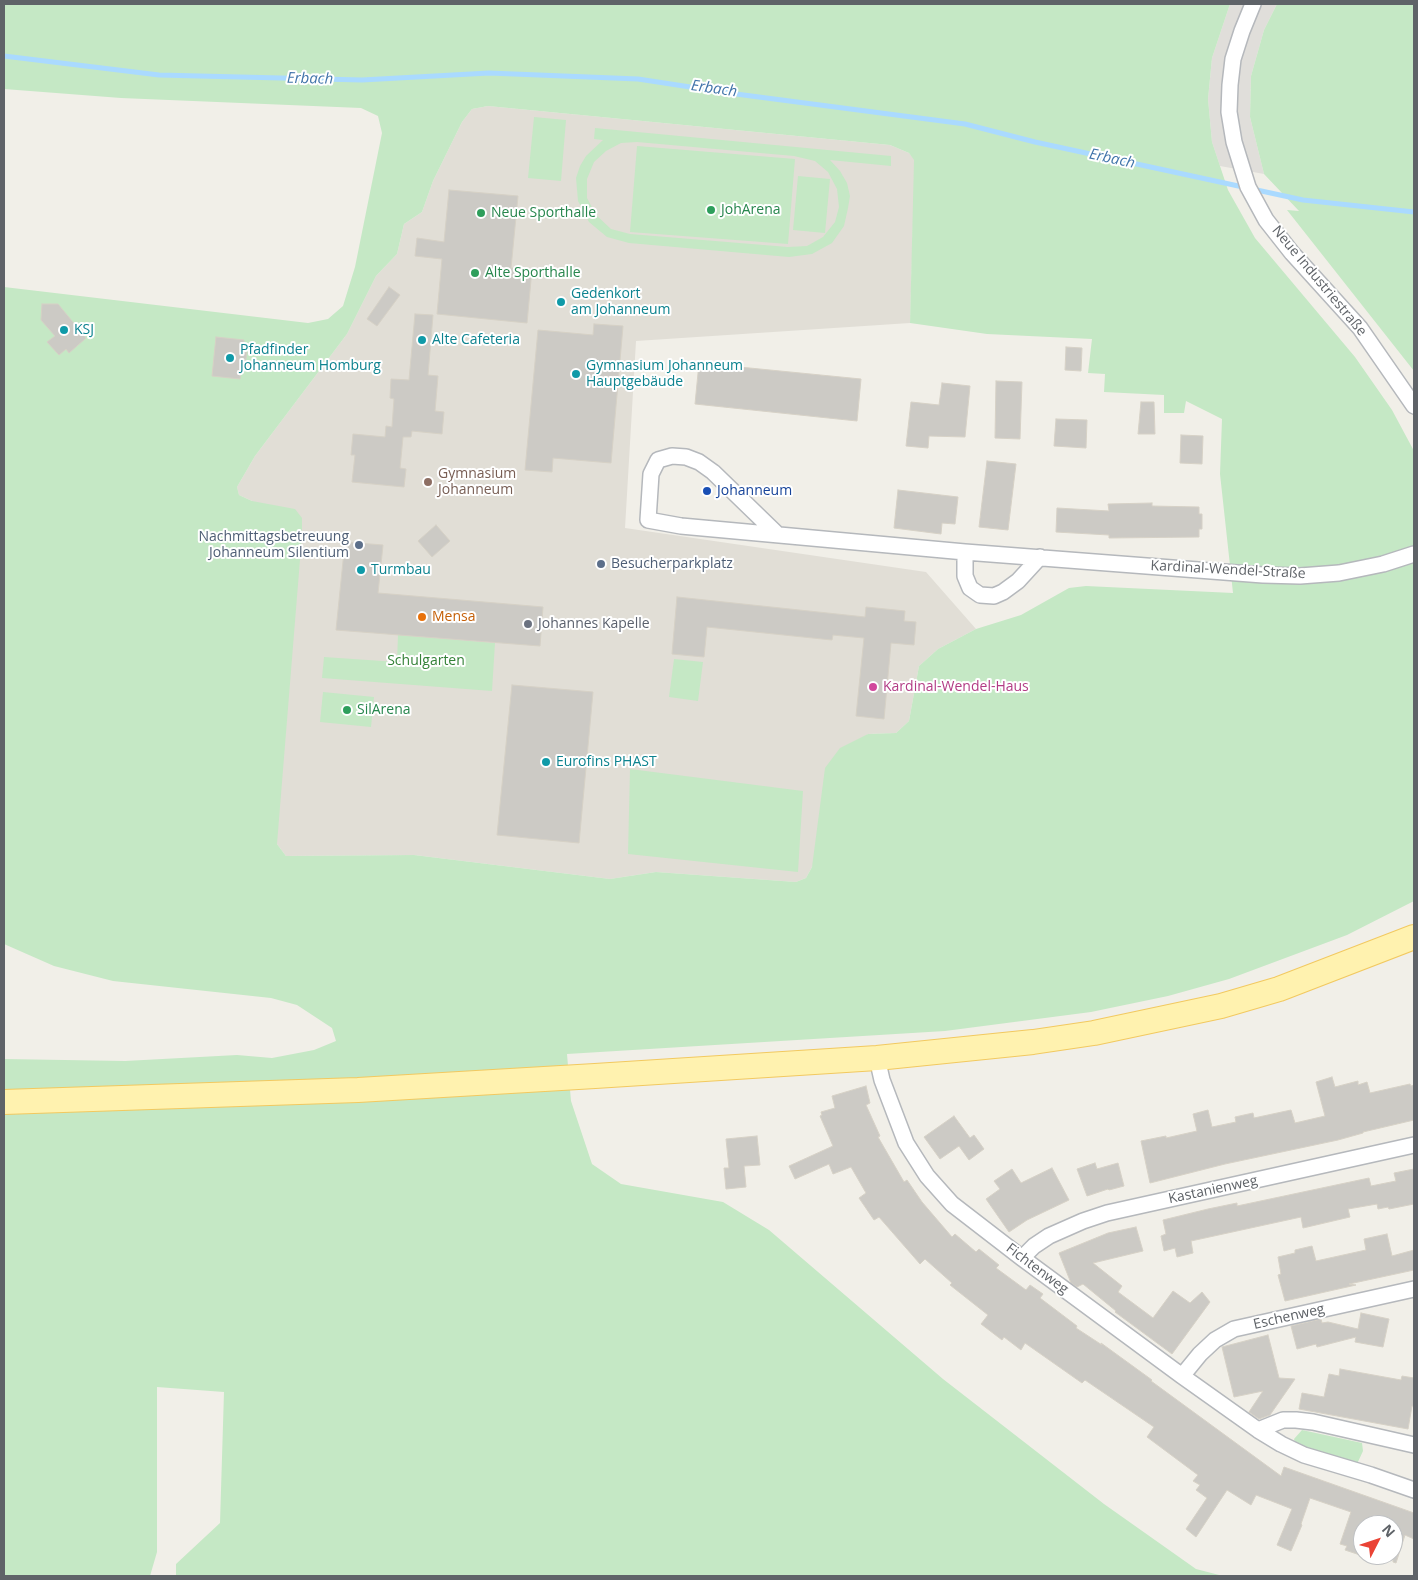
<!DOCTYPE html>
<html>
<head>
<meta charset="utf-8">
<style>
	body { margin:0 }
	#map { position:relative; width:1418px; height:1580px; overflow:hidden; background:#f1efe8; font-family:"Open Sans",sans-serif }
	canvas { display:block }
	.frame { position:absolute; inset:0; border:5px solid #5f6368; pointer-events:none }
	.north { position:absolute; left:1353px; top:1515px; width:50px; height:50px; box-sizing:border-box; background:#fff; border:1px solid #bfc1c3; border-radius:50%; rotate:49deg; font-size:14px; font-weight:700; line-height:20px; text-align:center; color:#5f6368 }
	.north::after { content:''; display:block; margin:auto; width:18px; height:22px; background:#ea4335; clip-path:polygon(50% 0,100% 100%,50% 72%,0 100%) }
</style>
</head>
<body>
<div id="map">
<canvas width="1418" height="1580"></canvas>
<div class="frame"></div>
<div class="north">N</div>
</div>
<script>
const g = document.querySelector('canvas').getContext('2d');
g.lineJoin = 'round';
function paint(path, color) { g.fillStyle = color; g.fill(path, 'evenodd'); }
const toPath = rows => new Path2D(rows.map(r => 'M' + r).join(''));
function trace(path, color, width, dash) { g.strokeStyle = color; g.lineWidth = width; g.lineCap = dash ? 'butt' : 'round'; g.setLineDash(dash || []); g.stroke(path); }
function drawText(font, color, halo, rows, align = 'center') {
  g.font = font + ' "Open Sans",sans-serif'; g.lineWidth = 4; g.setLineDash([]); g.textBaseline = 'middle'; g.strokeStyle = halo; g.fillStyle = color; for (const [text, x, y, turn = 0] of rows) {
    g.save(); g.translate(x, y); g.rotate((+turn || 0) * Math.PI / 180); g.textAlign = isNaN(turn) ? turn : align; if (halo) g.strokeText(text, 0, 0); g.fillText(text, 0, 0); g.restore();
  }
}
const industrial = toPath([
	[1230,4,1277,4,1264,30,1251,76,1250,117,1264,174,1220,166,1212,142,1208,99,1212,58]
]);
const education = toPath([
	[488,106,890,145,909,153,915,160,910,323,636,341,625,528,926,572,976,629,938,649,919,666,909,721,896,733,868,734,812,867,806,878,796,882,656,872,610,879,414,855,286,856,277,844,252,501,239,495,237,487,255,456,347,334,376,276,397,254,404,224,422,212,433,181,462,122,472,109]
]);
const green = toPath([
	[4,4,1230,4,1212,58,1208,99,1212,142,1228,190,1255,238,1355,357,1392,410,1414,451,1414,901,1347,935,1229,979,1168,996,1091,1012,945,1031,567,1054,571,1101,592,1164,621,1184,723,1202,769,1230,943,1379,1104,1504,1196,1569,1223,1576,176,1576,176,1564,220,1523,224,1392,157,1387,157,1552,150,1576,4,1576,4,1059,125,1061,237,1055,272,1058,314,1050,336,1041,332,1028,297,1005,271,998,113,981,54,966,4,944,4,287,308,323,328,319,343,306,355,267,382,133,378,116,361,108,121,98,4,89],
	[488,106,890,145,909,153,914,160,910,323,987,334,1092,339,1088,373,1105,374,1104,392,1164,395,1164,413,1184,413,1186,401,1222,419,1220,474,1233,593,1086,586,1069,588,1021,615,976,629,938,649,919,666,909,721,896,733,868,734,840,748,825,768,812,867,806,878,796,882,656,872,610,879,414,855,286,856,277,844,302,535,302,518,295,509,252,501,239,495,237,487,255,456,347,334,376,276,397,254,404,224,422,212,433,181,462,122,472,109],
	[1277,4,1414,4,1414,371,1287,210,1299,211,1264,174,1250,117,1251,76,1264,30],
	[534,117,566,120,561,181,528,178],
	[595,128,891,156,891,166,830,160,840,171,847,183,850,196,848,208,844,226,832,243,812,254,789,257,629,243,607,237,589,222,578,201,576,178,580,166,586,156,603,140,594,139],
	[637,142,794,156,815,161,828,172,837,189,839,207,835,222,823,237,807,246,788,247,630,234,611,229,596,215,587,198,587,179,594,162,606,151,621,143],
	[637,146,795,159,788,244,630,232],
	[798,176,830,179,825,233,793,230],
	[398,635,495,643,492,691,322,678,324,657,397,662],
	[674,659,703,662,698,701,669,697],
	[323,692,374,697,371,727,320,722],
	[630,769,803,791,798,872,628,854],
	[1302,1430,1362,1443,1363,1451,1357,1464,1296,1445,1294,1439]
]);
const stream = toPath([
	[4,56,159,75,362,80,489,73,638,79,736,94,965,124,1035,142,1303,200,1414,212]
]);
const building = toPath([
	[449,190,518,196,511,268,532,269,527,323,437,314,442,259,415,256,417,238,444,242,449,190],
	[389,287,400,295,377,326,367,319,389,287],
	[42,304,58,304,86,338,69,353,66,349,59,355,47,342,55,336,41,320,42,304],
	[415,314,433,315,428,375,438,376,435,411,444,412,442,434,412,431,411,437,403,437,400,468,406,469,404,487,352,482,355,455,351,455,353,434,385,437,386,426,392,427,394,399,390,398,391,379,409,380,415,314],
	[594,324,623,326,611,463,553,458,552,472,525,470,538,330,593,335,594,324],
	[216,337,244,340,243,352,247,352,245,365,241,365,240,379,212,376,216,337],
	[1066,347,1082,348,1081,371,1065,370,1066,347],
	[699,363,861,379,857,421,695,404,699,363],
	[996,381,1022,382,1020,439,995,438,996,381],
	[942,383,970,386,965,437,929,436,928,448,906,446,911,402,939,405,942,383],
	[1141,402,1154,402,1155,434,1138,434,1141,402],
	[1056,419,1087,420,1086,448,1054,446,1056,419],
	[1181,435,1203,436,1202,464,1180,463,1181,435],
	[987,461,1016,464,1008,530,979,527,987,461],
	[898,490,958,497,955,524,942,523,941,534,894,528,898,490],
	[1152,503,1152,506,1199,507,1199,514,1202,514,1202,529,1199,529,1199,537,1109,538,1109,535,1056,532,1057,508,1109,511,1108,504,1152,503],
	[436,525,450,541,432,557,418,541,436,525],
	[345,542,383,545,378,593,543,607,540,646,336,630,345,542],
	[677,597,865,617,866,607,905,611,904,621,916,622,914,645,891,643,884,719,856,716,864,638,833,635,832,640,707,627,704,657,672,654,677,597],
	[512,685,593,692,579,843,497,835,512,685],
	[1332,1077,1335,1087,1358,1081,1358,1085,1367,1082,1370,1093,1410,1084,1411,1086,1414,1085,1414,1120,1363,1132,1363,1133,1338,1140,1225,1164,1150,1183,1141,1141,1166,1136,1166,1138,1197,1131,1193,1114,1208,1110,1212,1127,1236,1122,1235,1117,1253,1113,1254,1118,1291,1110,1295,1123,1325,1116,1316,1082,1332,1077],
	[866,1086,870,1103,866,1105,880,1136,878,1137,904,1182,907,1180,922,1202,952,1237,955,1234,976,1252,979,1249,999,1265,996,1268,1026,1290,1030,1285,1043,1294,1040,1298,1077,1326,1076,1328,1102,1345,1101,1343,1152,1380,1151,1381,1281,1476,1284,1467,1414,1513,1414,1539,1405,1535,1396,1563,1393,1562,1393,1525,1363,1525,1363,1556,1345,1550,1347,1546,1340,1544,1351,1512,1310,1498,1301,1524,1302,1525,1291,1551,1277,1545,1292,1509,1256,1495,1251,1505,1227,1490,1196,1537,1186,1529,1207,1498,1196,1490,1200,1485,1193,1481,1198,1475,1147,1437,1154,1427,1085,1380,1082,1383,1025,1343,1021,1350,1004,1337,1002,1340,981,1324,988,1315,950,1285,952,1283,925,1259,920,1264,879,1217,874,1220,859,1198,866,1193,851,1167,833,1174,829,1164,795,1179,789,1166,833,1146,820,1116,822,1115,821,1112,835,1108,832,1096,866,1086],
	[954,1116,970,1138,974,1135,984,1149,969,1160,959,1146,940,1159,924,1137,954,1116],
	[757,1136,760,1165,744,1166,746,1187,726,1189,724,1168,729,1168,726,1139,757,1136],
	[1095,1163,1097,1169,1118,1163,1124,1186,1109,1190,1108,1189,1087,1196,1077,1169,1095,1163],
	[1052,1168,1069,1200,1027,1220,1009,1232,986,1199,1000,1189,994,1181,1012,1169,1021,1183,1052,1168],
	[1414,1169,1414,1204,1389,1209,1388,1207,1378,1209,1377,1204,1348,1209,1350,1217,1303,1228,1301,1217,1191,1241,1193,1253,1177,1257,1175,1248,1164,1251,1161,1236,1166,1234,1163,1220,1208,1209,1237,1203,1237,1206,1369,1178,1371,1186,1396,1181,1394,1173,1414,1169],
	[1136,1227,1143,1251,1093,1263,1122,1286,1118,1292,1153,1318,1173,1291,1190,1303,1202,1292,1210,1302,1172,1354,1115,1312,1116,1311,1083,1284,1077,1287,1071,1283,1059,1253,1108,1233,1136,1227],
	[1387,1234,1392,1256,1414,1250,1414,1270,1349,1284,1356,1285,1285,1301,1278,1275,1281,1274,1278,1257,1295,1253,1295,1250,1312,1246,1316,1261,1366,1250,1364,1239,1387,1234],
	[1361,1313,1389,1319,1383,1347,1355,1342,1356,1337,1317,1347,1316,1344,1297,1349,1291,1326,1321,1319,1322,1323,1328,1322,1358,1329,1361,1313],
	[1268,1335,1279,1378,1295,1379,1270,1415,1259,1419,1249,1412,1263,1391,1234,1397,1222,1347,1268,1335],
	[1340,1369,1401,1380,1402,1376,1414,1378,1414,1406,1412,1406,1408,1429,1299,1409,1302,1393,1324,1397,1329,1374,1339,1376,1340,1369]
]);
const minor = toPath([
	[1253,4,1242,31,1233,59,1230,85,1229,112,1234,142,1248,187,1266,220,1292,253,1360,328,1414,406],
	[778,535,713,472,699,462,686,457,672,456,658,460,651,474,648,520,681,526,965,552,1263,575,1300,576,1339,573,1383,564,1414,554],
	[965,552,965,576,970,588,980,595,994,596,1003,592,1018,581,1040,557],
	[877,1058,882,1080,906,1143,927,1176,952,1204,1022,1258,1182,1376,1258,1430,1281,1444,1304,1455,1371,1475,1414,1490],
	[1022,1258,1034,1246,1049,1236,1083,1221,1107,1213,1414,1145],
	[1182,1376,1200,1354,1215,1340,1234,1329,1414,1289],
	[1258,1430,1283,1420,1296,1420,1313,1422,1414,1445]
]);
const primary = toPath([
	[4,1102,358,1090,595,1076,877,1058,1033,1042,1094,1033,1221,1006,1279,989,1414,937]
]);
const markers = [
	[711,210,5,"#2e9e5b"],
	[481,213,5,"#2e9e5b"],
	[475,273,5,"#2e9e5b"],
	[561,302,5,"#0f9aa8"],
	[64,330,5,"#0f9aa8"],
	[422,340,5,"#0f9aa8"],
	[230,358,5,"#0f9aa8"],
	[576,374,5,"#0f9aa8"],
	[428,482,5,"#8d6e63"],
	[707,491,5,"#1a4fb4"],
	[359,545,5,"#5c6f8a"],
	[601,564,5,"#5c6f8a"],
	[361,570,5,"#0f9aa8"],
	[422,617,5,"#e8710a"],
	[528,624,5,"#6b7280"],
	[873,687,5,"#d1479c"],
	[347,710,5,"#2e9e5b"],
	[546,762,5,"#0f9aa8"]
];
const leisureNames = [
	["JohArena",721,210],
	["Neue Sporthalle",491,213],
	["Alte Sporthalle",485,273],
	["SilArena",357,710]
];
const streetNames = [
	["Neue Industriestraße",1319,281,50],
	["Kardinal-Wendel-Straße",1228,570,3],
	["Kastanienweg",1213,1190,-12],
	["Fichtenweg",1037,1269,37],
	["Eschenweg",1289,1317,-13]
];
const cultureNames = [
	["Gedenkort",571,294],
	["am Johanneum",571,310],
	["KSJ",74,330],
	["Alte Cafeteria",432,340],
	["Pfadfinder",240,350],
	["Johanneum Homburg",240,366],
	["Gymnasium Johanneum",586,366],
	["Hauptgebäude",586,382],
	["Turmbau",371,570],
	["Eurofins PHAST",556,762]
];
const educationNames = [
	["Gymnasium",438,474],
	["Johanneum",438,490]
];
const transitNames = [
	["Johanneum",717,491]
];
const serviceNames = [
	["Nachmittagsbetreuung",349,537],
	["Johanneum Silentium",349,553],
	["Besucherparkplatz",611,564,"left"]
];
const foodNames = [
	["Mensa",432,617]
];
const worshipNames = [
	["Johannes Kapelle",538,624]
];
const parkNames = [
	["Schulgarten",426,661]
];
const hotelNames = [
	["Kardinal-Wendel-Haus",883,687]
];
const waterNames = [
	["Erbach",310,79,1],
	["Erbach",714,89,8],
	["Erbach",1112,159,12]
];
paint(industrial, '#e0deda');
paint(education, '#e1ded6');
paint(green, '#c5e8c5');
trace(stream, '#aadaff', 5);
paint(building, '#cccac5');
trace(building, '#d6d1c6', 1);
trace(minor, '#b5b8bc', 18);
trace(primary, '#f2c960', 26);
trace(minor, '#fff', 15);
trace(primary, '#fff2af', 24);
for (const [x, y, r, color] of markers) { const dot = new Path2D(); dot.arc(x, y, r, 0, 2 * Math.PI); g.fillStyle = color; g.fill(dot); trace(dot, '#fff', 2); }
drawText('14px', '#27864d', '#fff', leisureNames, 'left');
drawText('14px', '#5f6368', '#fff', streetNames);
drawText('14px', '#0d838f', '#fff', cultureNames, 'left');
drawText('14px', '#785e54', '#fff', educationNames, 'left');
drawText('14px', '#164399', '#fff', transitNames, 'left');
drawText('14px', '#4e5e75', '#fff', serviceNames, 'right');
drawText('14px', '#c56008', '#fff', foodNames, 'left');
drawText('14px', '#5b616d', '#fff', worshipNames, 'left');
drawText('14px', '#348238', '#fff', parkNames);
drawText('14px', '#b23c85', '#fff', hotelNames, 'left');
drawText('italic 15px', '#4174aa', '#fff', waterNames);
</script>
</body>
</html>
